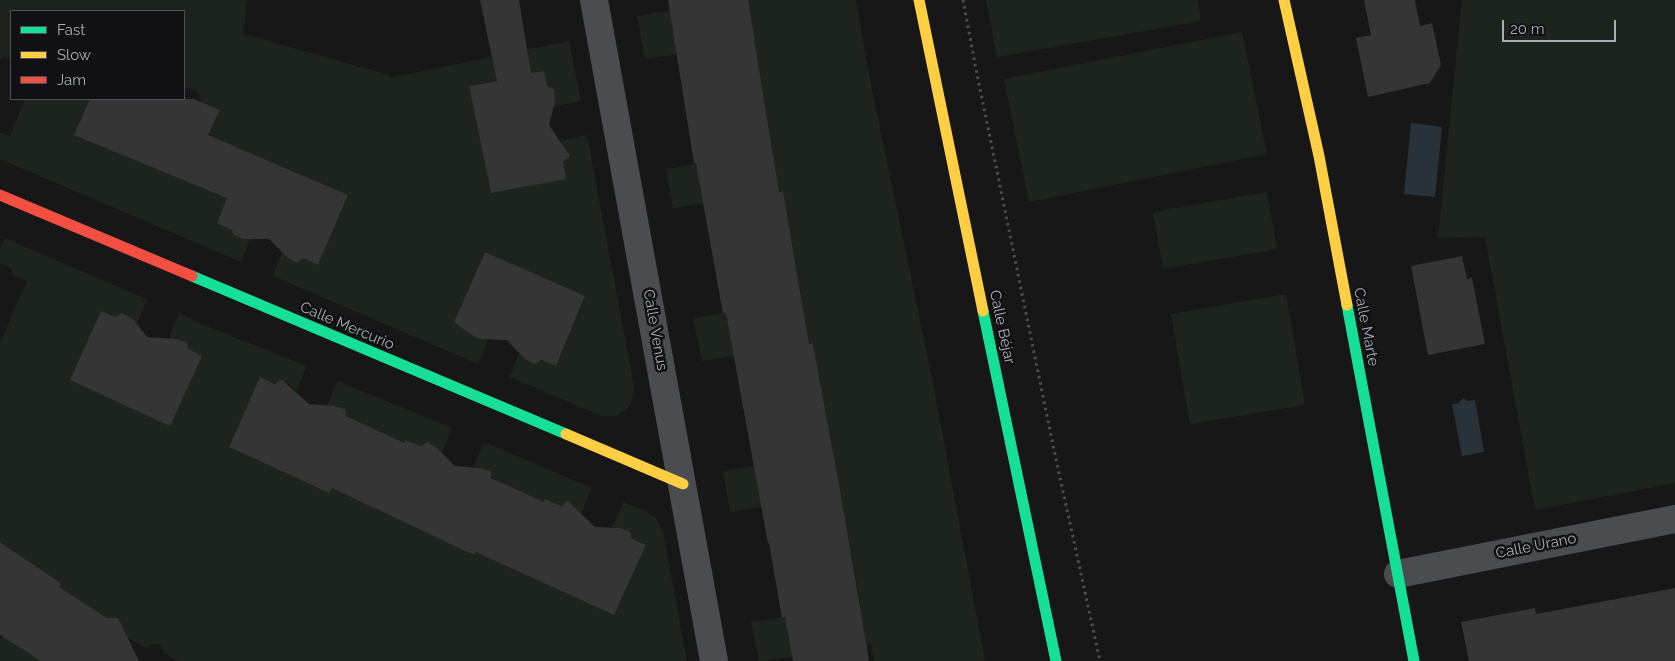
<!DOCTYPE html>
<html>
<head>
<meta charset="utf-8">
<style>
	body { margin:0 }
	#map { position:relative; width:1675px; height:661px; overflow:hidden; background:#171717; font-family:Raleway,sans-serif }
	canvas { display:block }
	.legend { position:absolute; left:10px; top:10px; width:175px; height:90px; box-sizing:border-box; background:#111113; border:1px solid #4d4f55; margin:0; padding:6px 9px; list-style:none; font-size:15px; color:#a8adb8 }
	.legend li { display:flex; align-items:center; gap:10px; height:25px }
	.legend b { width:25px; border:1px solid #4d4f55 }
	.scale { position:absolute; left:1502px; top:20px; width:114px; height:22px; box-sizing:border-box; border:2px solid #a8adb8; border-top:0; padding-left:6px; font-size:15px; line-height:18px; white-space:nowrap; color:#a8adb8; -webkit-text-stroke:4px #111113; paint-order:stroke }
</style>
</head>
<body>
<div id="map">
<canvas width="1675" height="661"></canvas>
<ul class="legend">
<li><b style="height:6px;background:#16e098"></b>Fast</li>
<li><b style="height:6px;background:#ffcf43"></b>Slow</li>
<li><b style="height:6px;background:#f24e42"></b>Jam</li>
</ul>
<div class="scale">20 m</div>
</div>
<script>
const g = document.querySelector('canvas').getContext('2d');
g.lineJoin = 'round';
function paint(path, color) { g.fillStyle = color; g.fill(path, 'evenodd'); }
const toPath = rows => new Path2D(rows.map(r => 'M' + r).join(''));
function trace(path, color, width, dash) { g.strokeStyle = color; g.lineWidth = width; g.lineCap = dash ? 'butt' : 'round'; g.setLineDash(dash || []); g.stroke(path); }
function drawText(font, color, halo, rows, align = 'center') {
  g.font = font + ' Raleway,sans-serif'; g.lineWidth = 5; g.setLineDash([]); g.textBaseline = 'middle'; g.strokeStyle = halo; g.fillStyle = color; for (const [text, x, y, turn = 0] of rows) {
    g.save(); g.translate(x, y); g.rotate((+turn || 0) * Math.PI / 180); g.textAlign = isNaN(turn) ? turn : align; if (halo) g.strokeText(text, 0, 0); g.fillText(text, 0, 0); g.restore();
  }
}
const green = toPath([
	[0,0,247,0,243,34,389,75,389,78,569,41,581,101,553,107,543,71,469,86,491,193,549,181,566,159,564,147,560,141,587,135,634,386,632,401,628,408,617,416,601,416,510,377,519,353,556,366,585,297,485,252,454,322,470,330,470,334,475,337,488,339,478,364,273,276,282,252,292,260,303,258,318,265,348,195,248,152,217,222,232,230,233,233,237,236,250,239,241,262,0,159,0,132,10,136,25,99,90,99,75,134,190,176,220,110,201,102,198,92,188,88,184,90,184,11,11,11,11,59,3,56,0,61],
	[732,0,856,0,870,80,932,378,985,661,874,661,871,644,792,657,759,661,751,622,782,618,860,603,841,494,730,512,723,471,833,453,813,344,702,361,697,338,693,318,802,300,783,191,673,208,666,169,773,151,755,42,645,59,637,16],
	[986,0,1198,0,1201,21,997,57],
	[1462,0,1675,0,1675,483,1535,510,1485,237,1438,238],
	[1242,32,1267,154,1029,202,1004,79],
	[1267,192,1277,249,1163,269,1153,212],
	[5,238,147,299,137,324,128,316,121,314,116,317,101,311,71,380,85,387,104,395,187,349,187,344,182,341,169,338,179,313,204,325,307,366,296,391,287,383,279,382,276,384,260,378,229,447,329,493,361,423,327,406,338,381,452,428,442,453,432,445,425,443,421,446,405,440,375,509,475,554,506,485,491,477,491,473,487,470,473,467,484,442,592,488,581,513,572,505,565,503,561,506,545,500,614,615,646,545,631,538,630,533,626,530,612,527,623,502,645,511,656,518,663,531,687,661,178,661,164,653,161,644,151,644,148,649,123,635,122,627,118,618,107,618,93,609,62,661,0,661,0,639,51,598,62,584,0,542,0,342,27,281,12,274,12,270,7,266,0,264,0,249],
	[1286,294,1305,405,1190,424,1171,314]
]);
const water = toPath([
	[1411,123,1442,127,1435,197,1404,194],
	[1463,398,1467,401,1475,400,1484,452,1462,456,1452,404,1459,403]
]);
const building = toPath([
	[480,0,519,0,531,73,544,71,547,86,554,89,555,101,549,125,570,156,563,162,566,179,491,193,469,86,497,81],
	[668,0,748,0,779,192,783,191,809,344,813,344,844,512,869,661,793,661,785,617,782,618,769,543,768,544,726,313,723,314,696,163,694,163],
	[1364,0,1415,0,1420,26,1432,23,1441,65,1430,83,1368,97,1356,38,1371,35],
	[90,99,194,99,220,110,208,135,348,195,318,265,303,258,297,263,287,257,269,239,243,239,233,234,232,230,217,223,227,198,74,135],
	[485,252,585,296,556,366,541,360,534,364,524,358,507,340,481,339,475,337,454,322],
	[1462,256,1467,279,1472,278,1485,344,1428,355,1411,266],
	[101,311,116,317,122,313,133,319,147,337,176,339,187,343,187,348,202,356,170,426,70,380],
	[260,377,275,384,282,380,309,404,334,406,345,409,346,416,404,443,405,440,421,446,427,442,437,448,455,466,480,468,491,471,491,478,544,502,545,499,561,506,568,501,595,527,620,528,630,532,631,538,646,545,614,615,476,552,475,555,459,548,332,488,329,493,229,447],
	[0,542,62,584,59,587,107,618,118,618,139,661,41,661,0,635],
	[1675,588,1675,661,1469,661,1461,622,1535,608,1536,614]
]);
const path = toPath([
	[963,0,975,64,1054,450,1100,661]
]);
const street = toPath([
	[594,0,714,661],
	[1398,574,1675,519]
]);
const fast = toPath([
	[192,276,566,434],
	[1347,305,1414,661],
	[983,311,1056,661]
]);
const slow = toPath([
	[919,0,983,311],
	[1284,0,1319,156,1347,305],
	[566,434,683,484]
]);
const jam = toPath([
	[0,195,192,276]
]);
const streetNames = [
	["Calle Mercurio",347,326,23],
	["Calle Béjar",1002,327,78],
	["Calle Marte",1366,327,79],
	["Calle Venus",655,330,80],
	["Calle Urano",1536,546,-11]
];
paint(green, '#1d241e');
paint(water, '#2a3239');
paint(building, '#353536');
trace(path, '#4d4e52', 3, [2.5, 4]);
trace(street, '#4b4c50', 28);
trace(fast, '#16e098', 11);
trace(slow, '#ffcf43', 11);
trace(jam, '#f24e42', 11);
drawText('15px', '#a8adb8', '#111113', streetNames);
</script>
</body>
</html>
